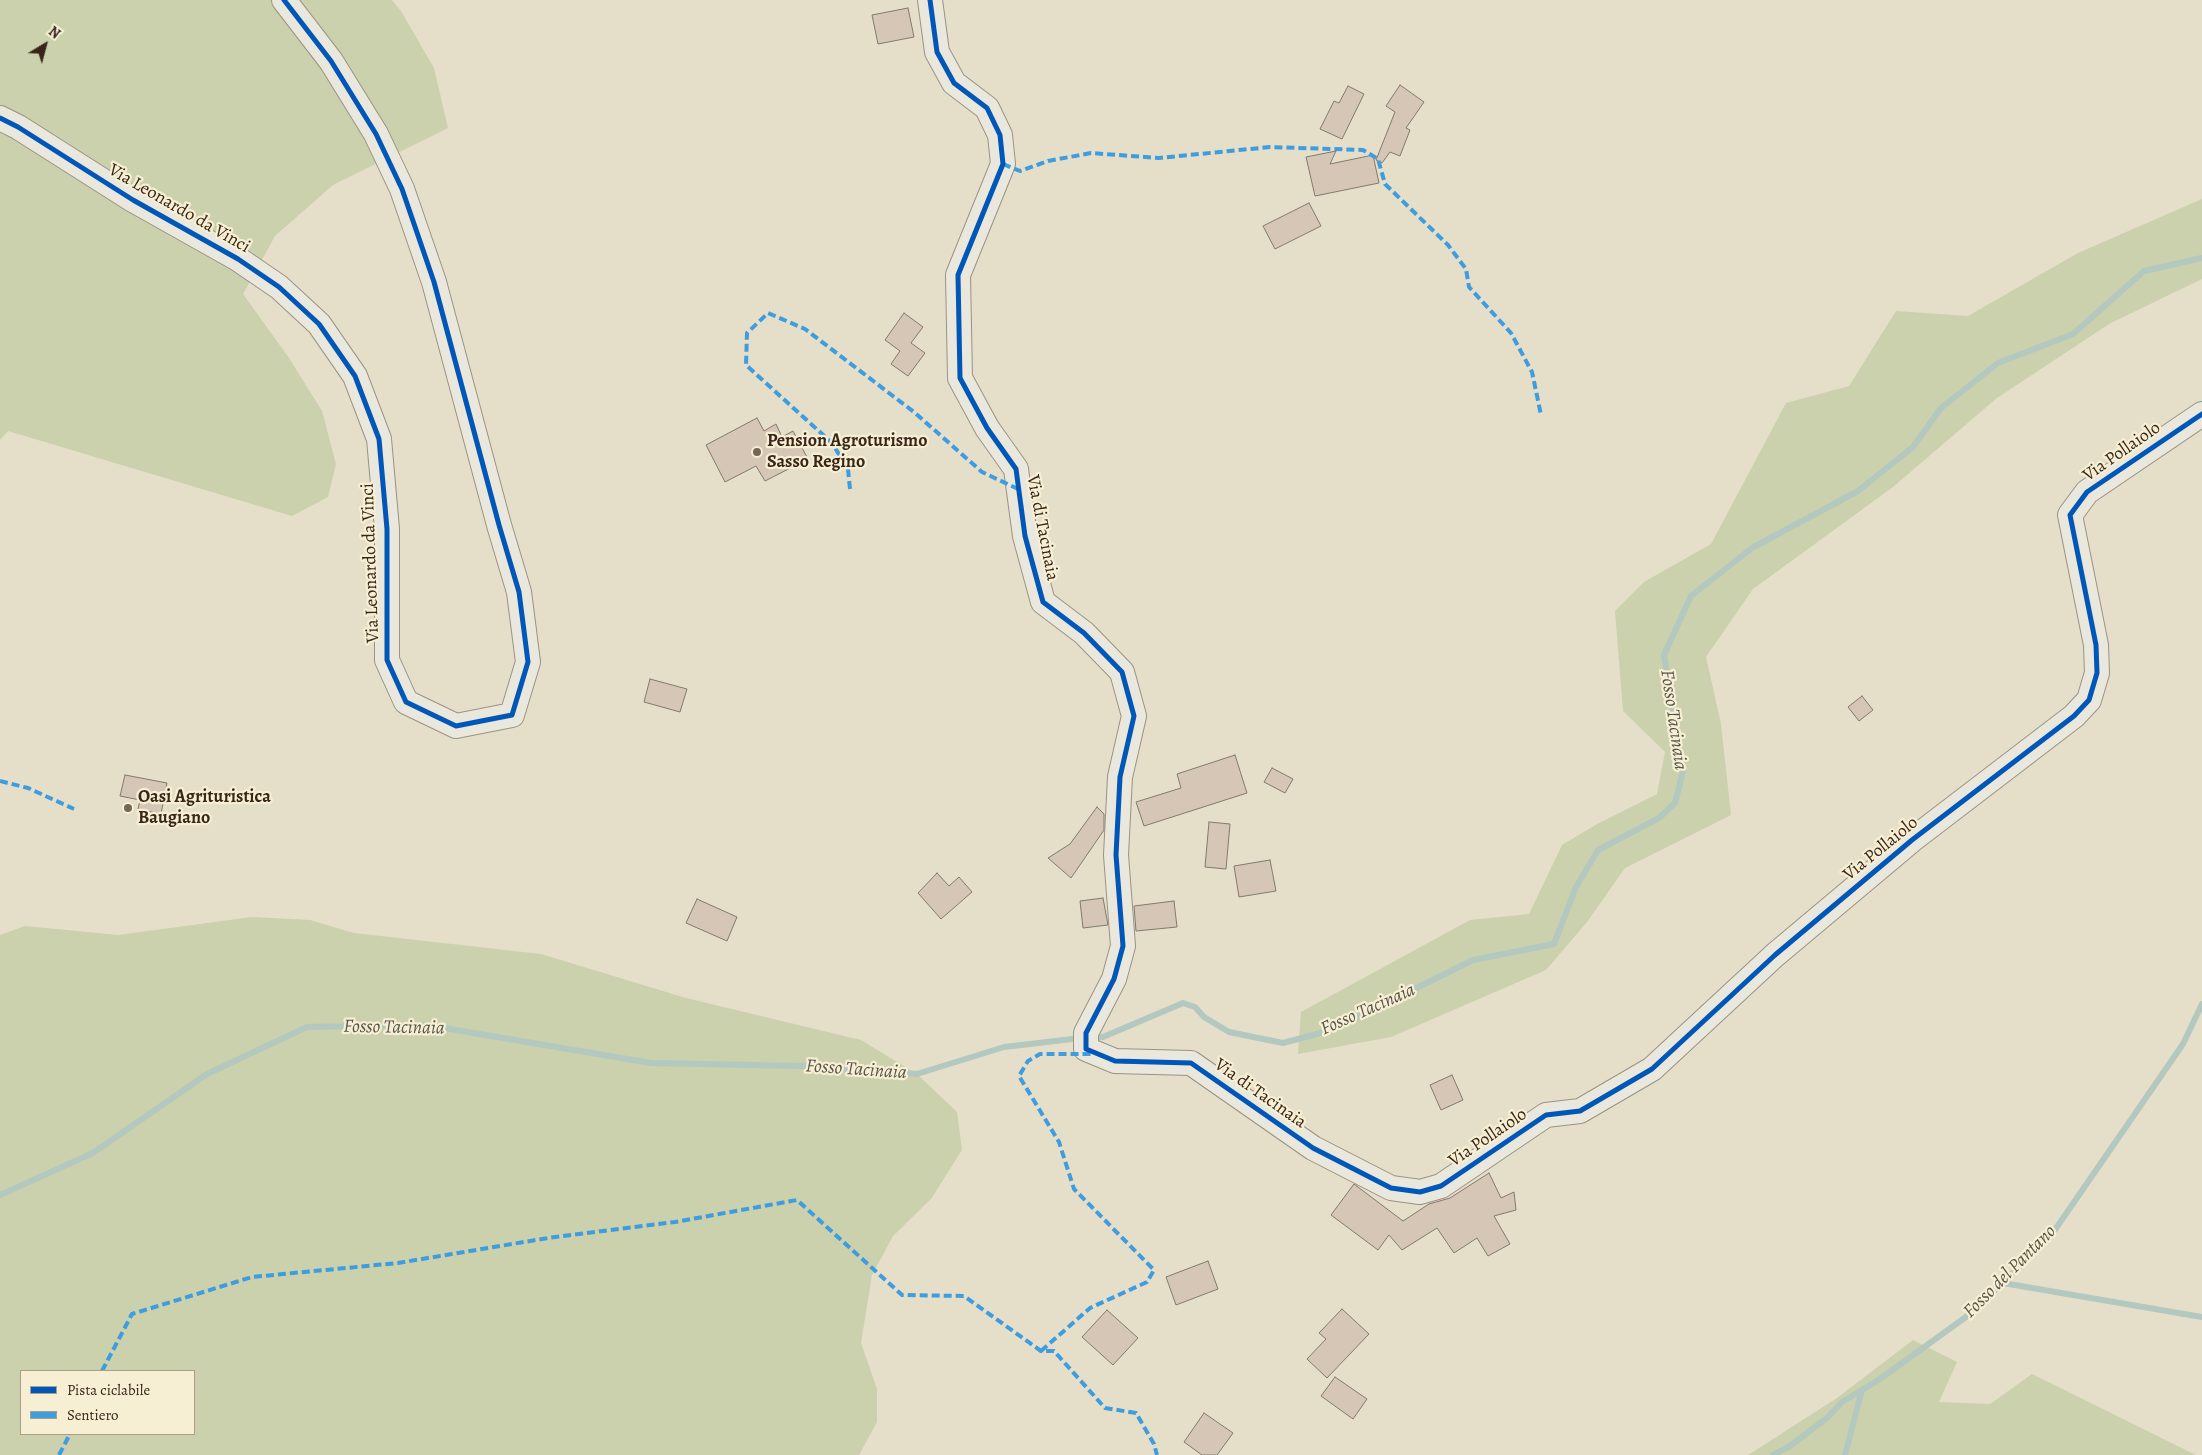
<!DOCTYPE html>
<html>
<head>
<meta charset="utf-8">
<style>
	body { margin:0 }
	#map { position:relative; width:2202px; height:1455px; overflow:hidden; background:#e5dfc9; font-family:Alegreya,serif }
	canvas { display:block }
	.legend { position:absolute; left:20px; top:1370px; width:175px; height:65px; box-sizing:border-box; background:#f7efd3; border:1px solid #ab9f89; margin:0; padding:6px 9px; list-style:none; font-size:15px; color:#38261a }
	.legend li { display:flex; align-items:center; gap:10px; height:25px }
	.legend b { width:25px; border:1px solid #ab9f89 }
	.north { position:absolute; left:20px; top:20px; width:50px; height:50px; -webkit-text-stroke:4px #f7efd3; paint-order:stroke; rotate:37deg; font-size:14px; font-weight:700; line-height:20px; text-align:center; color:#38261a }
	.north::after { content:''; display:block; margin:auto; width:18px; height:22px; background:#38261a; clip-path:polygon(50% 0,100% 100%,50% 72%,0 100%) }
</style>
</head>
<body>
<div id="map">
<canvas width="2202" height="1455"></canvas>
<ul class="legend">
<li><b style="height:6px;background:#0057b8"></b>Pista ciclabile</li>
<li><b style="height:6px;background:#3e9cdf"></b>Sentiero</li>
</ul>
<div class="north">N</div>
</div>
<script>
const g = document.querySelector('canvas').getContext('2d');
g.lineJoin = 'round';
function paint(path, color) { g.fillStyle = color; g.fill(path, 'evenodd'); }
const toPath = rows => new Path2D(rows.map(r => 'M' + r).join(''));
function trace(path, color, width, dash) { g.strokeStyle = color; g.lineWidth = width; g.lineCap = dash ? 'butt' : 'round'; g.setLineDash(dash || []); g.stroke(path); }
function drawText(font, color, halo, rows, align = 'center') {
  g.font = font + ' Alegreya,serif'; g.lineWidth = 4.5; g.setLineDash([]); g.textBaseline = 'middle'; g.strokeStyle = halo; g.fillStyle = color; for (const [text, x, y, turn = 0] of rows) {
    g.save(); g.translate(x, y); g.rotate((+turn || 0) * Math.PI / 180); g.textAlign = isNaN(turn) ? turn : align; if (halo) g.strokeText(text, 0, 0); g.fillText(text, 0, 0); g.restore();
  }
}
const green = toPath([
	[0,0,392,0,401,11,434,68,448,128,333,185,275,236,243,294,289,358,322,411,336,464,328,497,292,516,8,431,0,440],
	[2202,199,2202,279,2109,324,1997,398,1893,487,1753,589,1706,657,1721,724,1731,815,1625,868,1587,922,1546,970,1391,1037,1298,1054,1301,1012,1470,920,1529,914,1562,845,1599,823,1657,794,1665,752,1623,711,1615,611,1644,582,1711,544,1786,403,1849,386,1896,311,1968,316,2078,253],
	[252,917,310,920,354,933,541,954,686,998,861,1040,917,1074,957,1112,962,1150,931,1199,893,1236,872,1275,861,1343,877,1389,877,1422,859,1455,0,1455,0,935,25,926,118,935],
	[21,1371,194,1371,194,1434,21,1434],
	[1913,1340,1957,1362,1939,1402,1990,1404,2032,1374,2196,1455,1748,1455,1837,1398]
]);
const stream = toPath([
	[1091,1038,1103,1037,1183,1003,1195,1007,1204,1017,1229,1032,1283,1043,1332,1030,1473,960,1554,944,1576,887,1598,850,1659,818,1675,803,1683,771,1664,655,1691,596,1752,548,1858,491,1913,447,1941,408,1998,363,2073,334,2144,271,2202,258],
	[0,1195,93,1153,207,1074,307,1027,426,1025,651,1063,801,1066,917,1074,1004,1047,1081,1038],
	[2003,1283,2202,1317],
	[1773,1455,1790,1446,1828,1417,1842,1402,1880,1379,1970,1314,2050,1237,2183,1044,2202,1004],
	[1845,1455,1862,1390]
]);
const building = toPath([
	[908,8,914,37,878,44,872,15,908,8],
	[1400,85,1424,102,1406,128,1410,130,1400,156,1390,152,1382,163,1376,160,1395,112,1386,106,1400,85],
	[1348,86,1364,94,1342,139,1320,129,1334,101,1339,103,1348,86],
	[1336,151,1330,164,1373,155,1379,183,1315,196,1306,157,1336,151],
	[1309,203,1321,226,1275,249,1263,226,1309,203],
	[904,313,923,327,911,343,925,353,908,376,891,364,900,351,885,340,904,313],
	[757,418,764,431,776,424,782,437,793,431,808,459,765,481,756,466,725,482,706,445,757,418],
	[650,679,687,689,680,712,644,702,650,679],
	[1862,696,1873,710,1859,721,1848,707,1862,696],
	[1235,755,1247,793,1144,826,1136,802,1181,788,1177,774,1235,755],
	[1272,768,1293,779,1285,793,1264,782,1272,768],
	[125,775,167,783,161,814,138,809,140,800,120,796,125,775],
	[1097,807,1104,814,1104,830,1071,878,1048,858,1070,844,1097,807],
	[1209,822,1230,824,1226,869,1205,867,1209,822],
	[1270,860,1276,891,1239,897,1234,866,1270,860],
	[937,873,949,886,959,877,972,892,941,919,918,893,937,873],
	[1103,898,1108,925,1083,928,1080,901,1103,898],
	[697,899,737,917,727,941,686,923,697,899],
	[1174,901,1177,927,1136,931,1134,906,1174,901],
	[1452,1075,1463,1100,1441,1110,1430,1085,1452,1075],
	[1489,1173,1501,1198,1514,1192,1516,1210,1494,1216,1510,1244,1488,1256,1477,1238,1454,1253,1437,1228,1402,1250,1389,1235,1378,1250,1331,1215,1354,1184,1403,1221,1429,1204,1450,1198,1489,1173],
	[1208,1261,1218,1289,1176,1305,1166,1277,1208,1261],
	[1342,1309,1369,1334,1327,1378,1307,1359,1326,1339,1319,1333,1342,1309],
	[1107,1310,1138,1338,1113,1365,1082,1337,1107,1310],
	[1335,1377,1367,1399,1353,1419,1321,1396,1335,1377],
	[1204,1413,1233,1433,1217,1455,1202,1455,1184,1442,1204,1413]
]);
const minor = toPath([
	[930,0,937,52,954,83,987,108,1000,135,1003,164,958,275,960,378,987,428,1016,469,1025,536,1043,602,1084,633,1122,672,1134,716,1120,777,1116,855,1123,946,1114,979,1086,1033,1086,1049,1115,1061,1191,1063,1313,1148,1391,1188,1420,1192,1441,1186,1546,1115,1580,1111,1652,1069,1775,955,1912,840,2074,716,2089,700,2097,673,2096,645,2070,515,2087,492,2202,414],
	[0,118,18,127,133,200,238,259,279,287,319,324,355,376,379,439,387,529,387,660,406,702,456,726,512,715,528,662,519,592,499,525,434,282,402,189,376,134,331,61,284,0]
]);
const quiet = toPath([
	[1003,164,1020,171,1048,161,1091,153,1159,158,1270,147,1363,150,1378,159,1385,184,1448,245,1466,269,1469,287,1511,333,1532,372,1541,415],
	[850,489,848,469,832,443,746,365,747,333,768,313,805,329,914,412,982,472,1018,489],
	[0,781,28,788,74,809],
	[1041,1351,1090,1308,1147,1282,1154,1270,1074,1189,1059,1142,1019,1076,1028,1061,1040,1054,1092,1054],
	[102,1371,132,1314,252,1277,398,1263,548,1238,675,1222,797,1200,902,1295,964,1296,1041,1351,1054,1351,1105,1408,1136,1413,1154,1444,1157,1455],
	[59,1455,70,1434]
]);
const cycleway = toPath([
	[930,0,937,52,954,83,987,108,1000,135,1003,164,958,275,960,378,987,428,1016,469,1025,536,1043,602,1084,633,1122,672,1134,716,1120,777,1116,855,1123,946,1114,979,1086,1033,1086,1049,1115,1061,1191,1063,1313,1148,1391,1188,1420,1192,1441,1186,1546,1115,1580,1111,1652,1069,1775,955,1912,840,2074,716,2089,700,2097,673,2096,645,2070,515,2087,492,2202,414],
	[0,118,18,127,133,200,238,259,279,287,319,324,355,376,379,439,387,529,387,660,406,702,456,726,512,715,528,662,519,592,499,525,434,282,402,189,376,134,331,61,284,0]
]);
const markers = [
	[757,452,5,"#756757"],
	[128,808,5,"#756757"]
];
const streetNames = [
	["Via Leonardo da Vinci",179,209,30],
	["Via Pollaiolo",2122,452,-35],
	["Via di Tacinaia",1042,528,79],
	["Via Leonardo da Vinci",371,563,-92],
	["Via Pollaiolo",1881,849,-39],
	["Via di Tacinaia",1260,1094,35],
	["Via Pollaiolo",1488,1138,-34]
];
const poiNames = [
	["Pension Agroturismo",767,442],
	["Sasso Regino",767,463],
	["Oasi Agrituristica",138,798],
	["Baugiano",138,819]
];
const waterNames = [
	["Fosso Tacinaia",1673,720,82],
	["Fosso Tacinaia",1368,1010,-24],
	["Fosso Tacinaia",394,1028,1],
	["Fosso Tacinaia",856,1070,4],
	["Fosso del Pantano",2010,1272,-45]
];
paint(green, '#cad1ac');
trace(stream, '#b3c8be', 6);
paint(building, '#d5c6b5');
trace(building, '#807a6e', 1);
trace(minor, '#999385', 26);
trace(minor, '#eae7dc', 24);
trace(quiet, '#3e9cdf', 4, [8, 4]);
trace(cycleway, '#0057b8', 5);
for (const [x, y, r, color] of markers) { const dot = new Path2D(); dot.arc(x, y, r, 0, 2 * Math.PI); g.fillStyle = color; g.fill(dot); trace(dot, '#f7efd3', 2); }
drawText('18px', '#38261a', '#f7efd3', streetNames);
drawText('bold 18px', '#38261a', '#f7efd3', poiNames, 'left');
drawText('italic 19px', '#56544a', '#f7efd3', waterNames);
</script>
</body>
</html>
